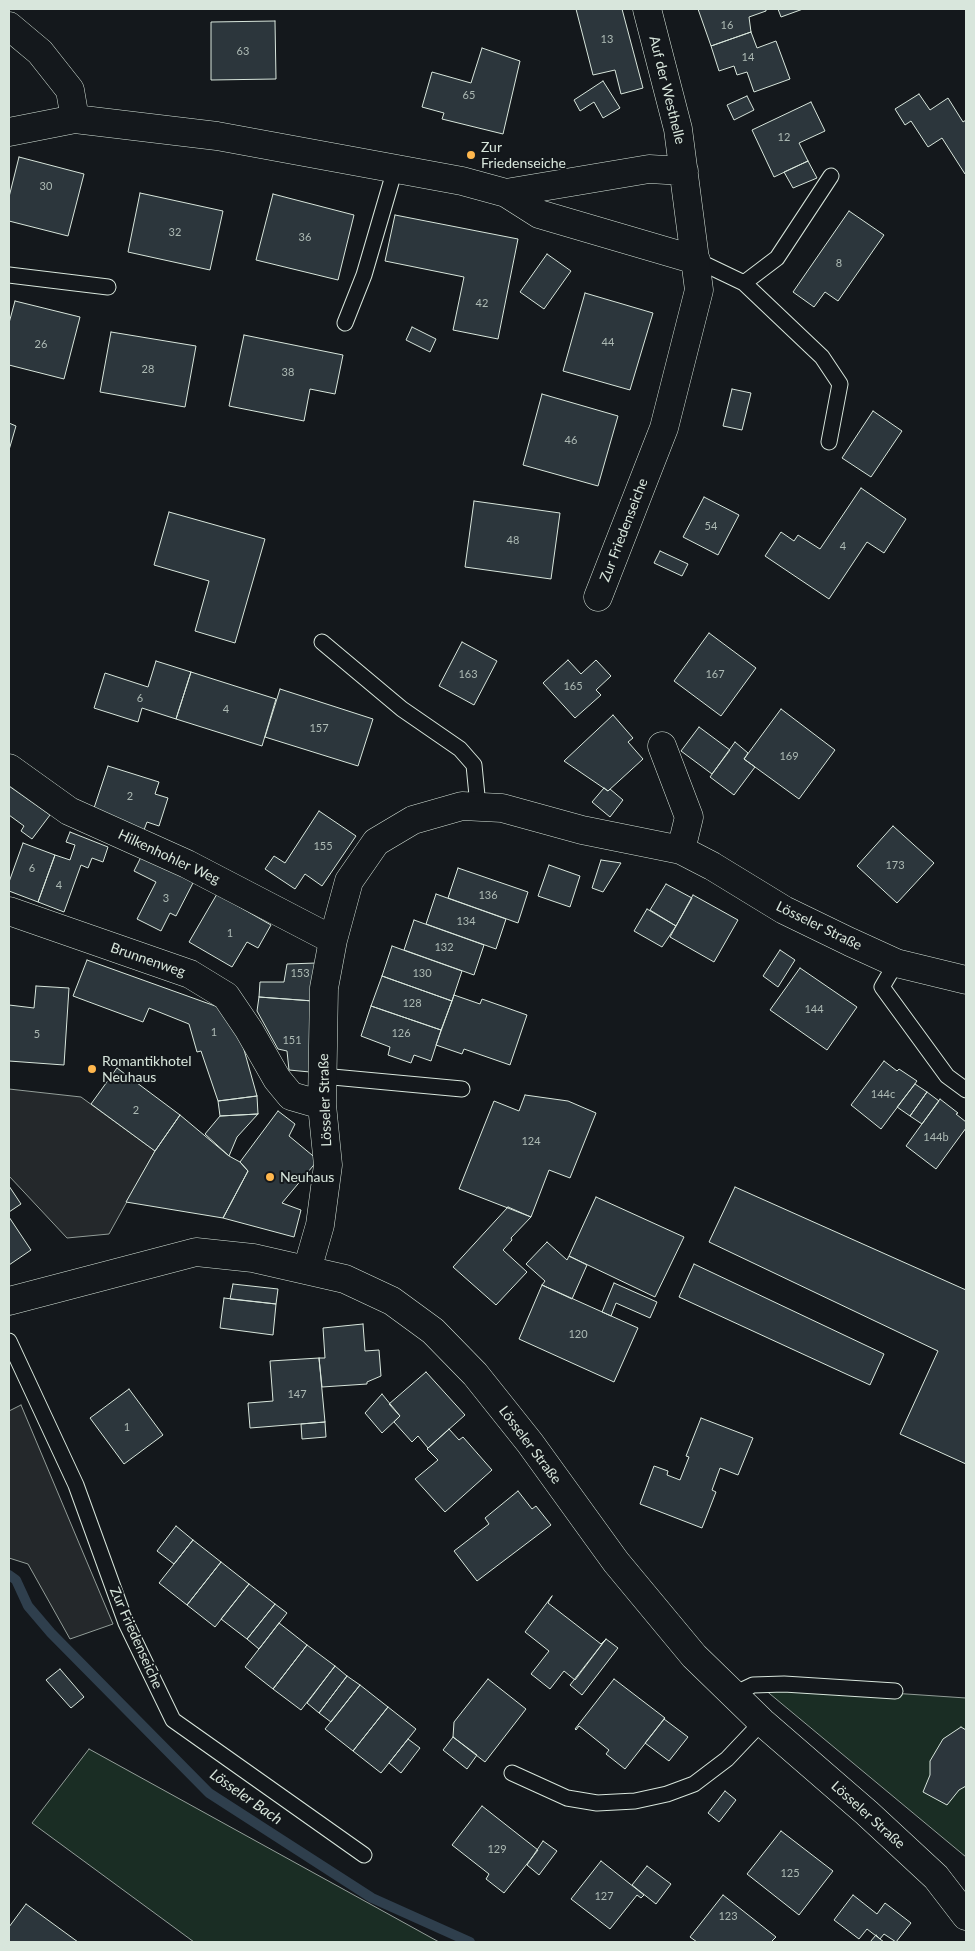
<!DOCTYPE html>
<html>
<head>
<meta charset="utf-8">
<style>
	body { margin:0 }
	#map { position:relative; width:975px; height:1951px; overflow:hidden; background:#14181c; font-family:Lato,sans-serif }
	canvas { display:block }
	.frame { position:absolute; inset:0; border:10px solid #d8e6dc; pointer-events:none }
</style>
</head>
<body>
<div id="map">
<canvas width="975" height="1951"></canvas>
<div class="frame"></div>
</div>
<script>
const g = document.querySelector('canvas').getContext('2d');
g.lineJoin = 'round';
function paint(path, color) { g.fillStyle = color; g.fill(path, 'evenodd'); }
const toPath = rows => new Path2D(rows.map(r => 'M' + r).join(''));
function trace(path, color, width, dash) { g.strokeStyle = color; g.lineWidth = width; g.lineCap = dash ? 'butt' : 'round'; g.setLineDash(dash || []); g.stroke(path); }
function drawText(font, color, halo, rows, align = 'center') {
  g.font = font + ' Lato,sans-serif'; g.lineWidth = 4; g.setLineDash([]); g.textBaseline = 'middle'; g.strokeStyle = halo; g.fillStyle = color; for (const [text, x, y, turn = 0] of rows) {
    g.save(); g.translate(x, y); g.rotate((+turn || 0) * Math.PI / 180); g.textAlign = isNaN(turn) ? turn : align; if (halo) g.strokeText(text, 0, 0); g.fillText(text, 0, 0); g.restore();
  }
}
const green = toPath([
	[758,1684,966,1698,966,1857,758,1684],
	[89,1749,439,1942,194,1942,32,1823,89,1749]
]);
const parking = toPath([
	[9,1089,81,1097,155,1151,109,1234,67,1238,9,1176,9,1089],
	[21,1405,113,1624,70,1639,28,1564,9,1558,9,1411,21,1405]
]);
const stream = toPath([
	[9,1575,16,1580,28,1606,51,1633,209,1793,372,1898,470,1942]
]);
const building = toPath([
	[576,9,622,9,643,88,621,94,615,70,593,75,576,9],
	[698,9,766,9,766,11,749,17,751,32,711,46,698,9],
	[778,9,803,9,781,17,778,9],
	[275,21,276,79,211,80,211,22,275,21],
	[751,32,757,48,776,41,790,79,754,92,747,72,737,75,734,66,719,71,711,46,751,32],
	[482,48,520,61,503,134,442,119,444,113,422,107,432,72,471,83,482,48],
	[603,81,620,108,603,118,594,102,580,111,574,100,603,81],
	[919,94,930,110,948,98,963,122,966,120,966,173,965,174,942,138,928,147,911,121,905,125,895,109,919,94],
	[747,96,754,110,734,120,727,105,747,96],
	[811,102,825,131,799,143,808,161,774,177,752,130,811,102],
	[19,157,84,174,68,236,9,221,9,197,19,157],
	[808,161,817,178,793,188,784,172,808,161],
	[140,193,223,211,210,270,128,252,140,193],
	[273,194,354,215,338,280,256,260,273,194],
	[849,211,884,235,838,301,825,292,814,307,793,292,849,211],
	[395,215,518,239,498,339,453,330,464,277,385,261,395,215],
	[547,254,571,271,544,309,520,292,547,254],
	[585,293,653,313,630,390,563,371,585,293],
	[15,301,80,317,64,379,9,365,9,323,15,301],
	[412,327,436,339,430,352,406,340,412,327],
	[111,332,196,346,185,407,100,392,111,332],
	[244,335,343,355,335,394,310,389,304,421,229,406,244,335],
	[732,389,751,393,742,430,723,426,732,389],
	[542,394,618,416,598,486,523,465,542,394],
	[873,411,902,431,871,477,842,458,873,411],
	[9,423,16,426,9,450,9,423],
	[861,488,906,519,884,553,867,542,829,599,765,556,781,532,794,541,798,535,820,549,861,488],
	[704,497,739,515,718,555,683,537,704,497],
	[474,501,560,513,551,579,465,567,474,501],
	[169,512,265,539,235,643,195,631,209,581,154,565,169,512],
	[660,551,688,564,682,576,654,563,660,551],
	[709,633,756,668,721,716,674,681,709,633],
	[462,642,497,661,474,705,439,686,462,642],
	[568,660,581,674,596,660,611,676,596,690,601,695,575,718,543,683,568,660],
	[156,661,191,672,176,719,142,708,138,722,94,708,105,673,148,687,156,661],
	[191,672,276,699,262,746,176,719,191,672],
	[280,689,373,719,358,766,265,737,280,689],
	[781,709,835,750,799,799,744,759,781,709],
	[613,715,633,738,628,742,643,759,608,791,564,761,613,715],
	[699,727,730,750,712,774,681,751,699,727],
	[735,742,748,753,744,759,755,767,734,795,710,777,735,742],
	[108,766,159,782,155,794,168,798,159,826,147,822,144,830,92,814,108,766],
	[9,786,50,815,32,839,21,831,24,826,9,815,9,786],
	[604,788,608,791,610,789,623,800,610,817,592,802,604,788],
	[319,811,356,836,322,886,305,874,295,889,265,869,274,856,285,863,319,811],
	[893,826,934,863,897,903,857,866,893,826],
	[70,832,108,847,103,862,92,858,88,868,81,865,64,912,38,902,55,855,70,860,75,845,66,842,70,832],
	[23,843,55,855,38,902,9,891,9,882,23,843],
	[142,855,194,881,176,916,170,913,161,931,137,919,156,882,134,871,142,855],
	[601,860,621,863,603,892,592,888,601,860],
	[549,865,580,876,570,907,538,896,549,865],
	[458,868,528,892,518,923,448,898,458,868],
	[666,884,692,898,676,926,650,910,666,884],
	[217,894,271,925,258,948,247,942,232,967,189,942,217,894],
	[436,894,506,919,496,949,426,924,436,894],
	[693,895,738,920,714,962,670,937,693,895],
	[647,909,676,926,662,947,634,931,647,909],
	[414,920,484,945,474,975,404,950,414,920],
	[392,946,462,971,452,1001,382,976,392,946],
	[780,950,795,960,778,987,763,976,780,950],
	[87,960,218,1007,241,1039,257,1096,218,1101,201,1051,197,1052,189,1024,149,1008,143,1022,73,996,87,960],
	[316,963,313,1001,259,997,260,982,284,982,287,964,316,963],
	[800,968,857,1007,827,1050,770,1010,800,968],
	[382,976,452,1001,441,1030,371,1006,382,976],
	[36,986,69,988,64,1065,9,1061,9,1005,34,1008,36,986],
	[454,995,480,1004,482,999,527,1015,510,1065,464,1049,462,1054,436,1045,454,995],
	[259,997,313,1001,310,1072,289,1070,287,1051,278,1049,257,1011,259,997],
	[371,1006,441,1030,431,1061,414,1055,411,1063,388,1055,390,1047,361,1036,371,1006],
	[884,1061,897,1071,899,1069,917,1081,881,1129,851,1105,884,1061],
	[117,1068,180,1115,155,1151,91,1104,117,1068],
	[915,1084,927,1092,910,1116,897,1107,915,1084],
	[927,1092,939,1101,922,1124,910,1116,927,1092],
	[525,1095,568,1101,596,1113,570,1178,549,1170,531,1217,459,1189,494,1101,519,1111,525,1095],
	[257,1096,258,1114,220,1116,218,1101,257,1096],
	[940,1099,958,1113,956,1114,966,1122,966,1128,936,1169,906,1146,940,1099],
	[278,1111,295,1124,289,1136,318,1160,282,1203,301,1210,294,1237,223,1218,248,1171,240,1162,278,1111],
	[258,1114,237,1137,229,1156,205,1134,220,1116,258,1114],
	[180,1115,229,1156,240,1162,248,1171,223,1218,126,1202,155,1151,180,1115],
	[9,1186,21,1204,9,1212,9,1186],
	[735,1187,966,1290,966,1464,900,1434,938,1351,709,1242,735,1187],
	[596,1197,684,1237,655,1297,569,1256,596,1197],
	[508,1207,531,1217,511,1238,512,1240,503,1250,527,1272,496,1305,453,1267,508,1207],
	[9,1217,31,1250,9,1265,9,1217],
	[547,1242,567,1260,569,1256,587,1265,572,1299,542,1285,545,1281,526,1264,547,1242],
	[694,1264,884,1354,870,1385,679,1297,694,1264],
	[614,1283,657,1302,650,1318,616,1303,611,1316,602,1312,614,1283],
	[233,1284,278,1289,276,1304,230,1299,233,1284],
	[542,1285,638,1328,614,1382,519,1339,542,1285],
	[224,1298,276,1304,273,1335,220,1328,224,1298],
	[363,1324,365,1351,379,1350,381,1376,367,1382,367,1384,322,1387,319,1358,325,1358,323,1328,363,1324],
	[319,1358,325,1422,250,1428,248,1403,273,1401,270,1361,319,1358],
	[426,1372,465,1415,428,1448,418,1436,412,1442,394,1422,400,1416,389,1404,426,1372],
	[129,1389,163,1435,124,1464,90,1418,129,1389],
	[382,1394,400,1416,382,1433,365,1413,382,1394],
	[701,1418,753,1438,738,1475,720,1468,712,1490,716,1492,702,1528,640,1504,654,1466,668,1471,667,1475,680,1480,689,1457,686,1456,701,1418],
	[325,1422,326,1437,302,1439,301,1424,325,1422],
	[449,1429,459,1440,463,1437,492,1470,445,1512,415,1479,438,1460,427,1449,449,1429],
	[518,1491,532,1509,536,1506,551,1525,477,1581,454,1551,489,1524,485,1518,518,1491],
	[176,1526,193,1540,174,1564,157,1551,176,1526],
	[193,1540,221,1562,187,1605,159,1583,193,1540],
	[221,1562,249,1584,215,1627,187,1605,221,1562],
	[249,1584,275,1604,247,1639,221,1619,249,1584],
	[552,1596,548,1603,601,1644,606,1639,575,1680,564,1671,550,1689,531,1674,549,1651,525,1632,552,1596],
	[275,1604,287,1613,259,1649,247,1639,275,1604],
	[279,1623,307,1645,273,1689,245,1667,279,1623],
	[606,1639,618,1648,582,1695,570,1685,606,1639],
	[307,1645,335,1666,301,1710,273,1689,307,1645],
	[335,1666,347,1676,319,1713,307,1703,335,1666],
	[60,1669,84,1697,71,1708,46,1680,60,1669],
	[347,1676,360,1685,331,1722,319,1713,347,1676],
	[488,1679,526,1709,485,1762,453,1737,454,1722,488,1679],
	[614,1679,665,1718,625,1769,606,1754,609,1750,579,1726,576,1730,575,1729,614,1679],
	[360,1685,388,1707,353,1751,325,1729,360,1685],
	[388,1707,416,1729,381,1773,353,1751,388,1707],
	[664,1719,688,1737,669,1761,645,1743,664,1719],
	[961,1727,966,1730,966,1786,959,1790,947,1805,923,1792,930,1775,930,1761,943,1739,961,1727],
	[453,1737,477,1755,467,1769,443,1750,453,1737],
	[408,1739,420,1748,401,1773,389,1763,408,1739],
	[725,1791,736,1800,719,1822,708,1813,725,1791],
	[482,1806,538,1850,504,1893,486,1879,489,1874,452,1845,482,1806],
	[781,1831,833,1871,799,1915,747,1874,781,1831],
	[543,1841,557,1851,539,1875,527,1865,543,1841],
	[601,1861,644,1895,641,1898,637,1895,610,1929,571,1899,601,1861],
	[647,1866,671,1884,656,1904,632,1885,647,1866],
	[723,1895,776,1937,771,1942,697,1942,690,1937,723,1895],
	[853,1895,877,1914,885,1903,911,1923,896,1942,884,1934,880,1939,867,1929,859,1939,834,1920,853,1895],
	[26,1904,78,1942,9,1942,9,1927,26,1904],
	[876,1935,880,1939,884,1942,870,1942,876,1935]
]);
const lane = toPath([
	[696,260,744,283,777,258,831,176],
	[9,275,108,287],
	[744,283,822,357,840,384,829,442],
	[345,323,364,275,395,169],
	[322,642,402,709,460,749,474,765,478,806],
	[896,963,882,987,947,1076,966,1090],
	[322,1076,462,1089],
	[9,1341,76,1485,126,1623,173,1720,364,1855],
	[734,1694,753,1685,784,1684,895,1691],
	[512,1773,567,1798,597,1803,635,1801,667,1794,694,1784,727,1759,762,1722]
]);
const street = toPath([
	[9,26,40,52,70,90,75,119],
	[9,132,75,119,217,136,462,181,506,193,539,214,696,260],
	[506,193,649,169,684,171],
	[598,597,664,428,699,290,678,129,647,9],
	[662,746,689,817,681,850],
	[9,768,69,811,187,864,333,940],
	[9,911,190,974,226,996,249,1030,277,1079,291,1096,322,1105],
	[307,1270,320,1225,328,1165,322,1105,324,988,333,940,349,881,376,842,413,820,462,806,502,808,582,830,681,850,712,866,784,910,850,942,896,963,966,980],
	[9,1301,196,1252,253,1258,345,1279,392,1301,433,1331,475,1374,530,1443,616,1562,694,1656,762,1722,867,1813,936,1877,966,1916]
]);
const markers = [
	[471,155,5,"#ffb74d"],
	[92,1069,5,"#ffb74d"],
	[270,1177,5,"#ffb74d"]
];
const numberNames = [
	["16",727,25],
	["13",607,39],
	["63",243,51],
	["14",748,57],
	["65",469,95],
	["12",784,137],
	["30",46,186],
	["32",175,232],
	["36",305,237],
	["8",839,263],
	["42",482,303],
	["44",608,342],
	["26",41,344],
	["28",148,369],
	["38",288,372],
	["46",571,440],
	["54",711,526],
	["48",513,540],
	["4",843,546],
	["163",468,674],
	["167",715,674],
	["165",573,686],
	["6",140,698],
	["4",226,709],
	["157",319,728],
	["169",789,756],
	["2",130,796],
	["155",323,846],
	["173",895,865],
	["6",32,868],
	["4",59,885],
	["136",488,895],
	["3",166,898],
	["134",466,921],
	["1",230,933],
	["132",444,947],
	["153",300,973],
	["130",422,973],
	["128",412,1003],
	["144",814,1009],
	["1",214,1032],
	["126",401,1033],
	["5",37,1034],
	["151",292,1040],
	["144c",883,1094],
	["2",136,1110],
	["144b",936,1137],
	["124",531,1141],
	["120",578,1334],
	["147",297,1394],
	["1",127,1427],
	["129",497,1849],
	["125",790,1873],
	["127",604,1896],
	["123",728,1916]
];
const streetNames = [
	["Auf der Westhelle",667,90,76],
	["Zur Friedenseiche",624,530,-69],
	["Hilkenhohler Weg",169,857,25],
	["Lösseler Straße",819,926,26],
	["Brunnenweg",148,960,19],
	["Lösseler Straße",325,1100,-92],
	["Lösseler Straße",530,1445,53],
	["Zur Friedenseiche",136,1638,66],
	["Lösseler Straße",868,1815,42]
];
const poiNames = [
	["Zur",481,147],
	["Friedenseiche",481,163],
	["Romantikhotel",102,1061],
	["Neuhaus",102,1077],
	["Neuhaus",280,1177]
];
const waterNames = [
	["Lösseler Bach",246,1797,35]
];
paint(green, '#1a2d24');
trace(green, '#939e99', 1);
paint(parking, '#24282b');
trace(parking, '#939e99', 1);
trace(stream, '#2f3f4d', 10);
paint(building, '#2c363c');
trace(building, '#d8e6dc', 1);
trace(lane, '#d8e6dc', 17);
trace(street, '#d8e6dc', 29);
trace(lane, '#14181c', 15);
trace(street, '#14181c', 28);
for (const [x, y, r, color] of markers) { const dot = new Path2D(); dot.arc(x, y, r, 0, 2 * Math.PI); g.fillStyle = color; g.fill(dot); trace(dot, '#14181c', 2); }
drawText('11px', '#adbab4', null, numberNames);
drawText('14px', '#d8e6dc', '#14181c', streetNames);
drawText('14px', '#d8e6dc', '#14181c', poiNames, 'left');
drawText('italic 15px', '#d8e6dc', '#14181c', waterNames);
</script>
</body>
</html>
